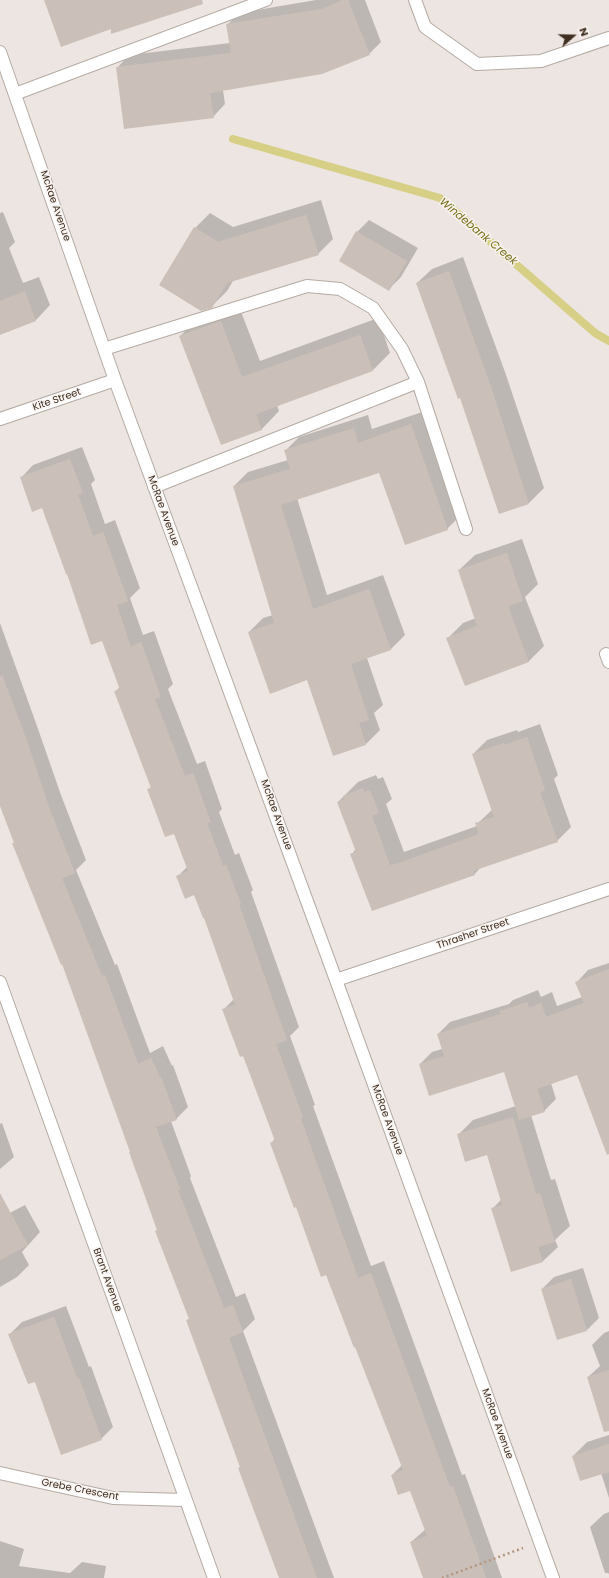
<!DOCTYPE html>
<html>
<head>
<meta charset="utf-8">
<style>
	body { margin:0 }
	#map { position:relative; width:609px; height:1578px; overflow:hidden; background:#ede5e1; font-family:Poppins,sans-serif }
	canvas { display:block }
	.north { position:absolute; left:553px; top:16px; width:40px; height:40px; -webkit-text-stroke:3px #f9f4f2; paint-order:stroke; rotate:70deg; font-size:11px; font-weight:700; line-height:16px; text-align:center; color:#3f2f20 }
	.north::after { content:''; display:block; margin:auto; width:14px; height:18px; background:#3f2f20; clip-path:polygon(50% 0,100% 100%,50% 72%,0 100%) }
</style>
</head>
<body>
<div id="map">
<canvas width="609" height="1578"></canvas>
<div class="north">N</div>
</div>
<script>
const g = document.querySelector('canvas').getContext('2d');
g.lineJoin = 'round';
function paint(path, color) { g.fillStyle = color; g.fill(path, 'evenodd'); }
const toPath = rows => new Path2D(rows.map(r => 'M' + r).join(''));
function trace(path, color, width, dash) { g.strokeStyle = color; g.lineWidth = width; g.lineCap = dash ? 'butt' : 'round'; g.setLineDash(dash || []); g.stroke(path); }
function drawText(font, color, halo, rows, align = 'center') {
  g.font = font + ' Poppins,sans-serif'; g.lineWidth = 3; g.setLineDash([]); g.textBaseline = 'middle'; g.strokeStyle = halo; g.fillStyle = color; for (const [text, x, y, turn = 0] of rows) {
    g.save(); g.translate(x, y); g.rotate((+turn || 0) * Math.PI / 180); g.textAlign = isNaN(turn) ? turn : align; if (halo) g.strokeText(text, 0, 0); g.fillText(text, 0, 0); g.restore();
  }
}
const shadow = toPath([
	[316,0,365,0,381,42,369,54,223,90,225,104,213,117,117,68,129,55,230,43,227,25,239,13],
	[321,200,333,239,318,254,233,281,227,291,211,307,195,228,210,213,233,227],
	[3,212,15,242,9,248,23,283,39,277,50,305,36,320,0,334,0,213],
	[369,220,418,248,401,277,389,289,357,232],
	[463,257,505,372,544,488,529,503,499,513,461,397,417,283,432,269],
	[238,304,260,361,378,318,390,353,373,370,277,405,279,411,262,429,222,444,180,336,198,319],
	[425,411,461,515,447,529,380,472,297,498,327,595,383,575,405,635,391,649,367,658,383,705,374,713,380,730,366,744,308,679,249,632,263,618,273,615,234,486,248,472,288,460,285,451,299,437,368,415,372,429],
	[82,447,95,480,91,484,105,524,115,520,140,588,130,598,143,635,154,631,173,684,168,689,197,764,205,761,222,809,219,812,235,855,239,853,253,890,251,892,299,1027,290,1036,315,1105,313,1106,371,1266,384,1261,462,1475,465,1474,502,1578,424,1578,411,1542,426,1529,410,1489,392,1475,402,1465,327,1273,271,1143,275,1139,244,1055,223,1010,234,999,205,917,195,894,178,876,188,866,174,833,148,790,152,786,116,691,120,687,103,640,68,573,43,507,21,478,33,465],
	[522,539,538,584,525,597,544,646,529,661,466,685,448,638,463,623,476,618,459,570,475,555],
	[0,623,37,726,61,795,86,860,76,870,115,965,117,964,150,1053,163,1046,172,1066,173,1065,188,1107,176,1119,171,1121,191,1176,190,1178,236,1297,245,1293,255,1319,243,1331,334,1578,280,1578,188,1320,190,1318,63,963,13,844,15,842,0,801],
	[540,724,558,775,554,779,571,827,557,841,481,867,474,875,372,910,351,855,356,849,338,802,358,782,376,775,378,779,383,777,392,799,386,804,404,852,477,826,477,824,493,809,473,754,487,740,517,730,518,732],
	[609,963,609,1114,578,1074,551,1083,556,1099,544,1111,531,1115,551,1180,555,1179,570,1226,555,1240,558,1247,542,1262,493,1208,501,1200,488,1154,458,1135,473,1120,516,1106,505,1071,420,1064,432,1052,442,1049,438,1034,450,1022,509,1004,513,1000,538,990,541,997,552,992,557,1006,582,997,577,982,588,970],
	[2,1123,14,1157,0,1169,0,1124],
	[25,1205,40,1232,22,1252,29,1265,17,1277,0,1287,0,1218],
	[583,1268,599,1318,587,1330,542,1289,554,1277],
	[66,1306,89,1367,91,1366,113,1427,101,1439,35,1380,10,1334,22,1322],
	[609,1331,609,1413,588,1377,600,1366,592,1345,604,1333],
	[609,1435,609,1498,601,1473,573,1456,587,1442],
	[609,1512,609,1574,608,1573,605,1573,590,1527,604,1514],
	[0,1541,24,1549,19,1566,70,1573,82,1562,106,1566,104,1578,0,1578]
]);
const stream = toPath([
	[233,139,440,198,595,333,609,341]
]);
const building = toPath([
	[44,0,202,0,203,4,111,34,111,29,61,47],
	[343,0,348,0,370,55,322,74,210,93,214,118,124,129,116,67,231,53,226,24,322,9],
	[306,215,319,255,227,283,212,308,201,311,159,285,194,227,218,242],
	[356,231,407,261,389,291,339,261],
	[449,271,491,387,529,504,499,514,460,398,458,399,416,283],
	[25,291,36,321,0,335,0,301],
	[221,321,242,377,360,335,373,371,256,414,262,430,221,445,179,336],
	[411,424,448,530,405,545,379,473,281,505,313,609,369,589,391,650,351,664,369,720,359,723,366,745,333,756,307,680,270,694,248,632,274,623,233,486,290,469,284,450,354,428,358,443],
	[70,459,83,493,78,495,93,536,103,532,128,601,117,605,131,647,141,642,161,697,155,699,185,776,193,773,211,822,207,823,223,866,226,865,241,904,239,904,287,1040,276,1044,303,1118,301,1119,358,1278,371,1273,450,1487,453,1486,486,1578,423,1578,410,1542,427,1536,410,1491,398,1495,391,1475,403,1470,355,1347,354,1348,326,1275,321,1277,296,1207,294,1208,270,1143,275,1141,243,1056,240,1057,222,1009,235,1005,204,918,203,918,194,895,185,899,176,876,188,871,174,834,165,837,147,789,151,788,114,691,120,690,102,641,91,645,67,574,66,574,42,508,32,512,20,477],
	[507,553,523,601,508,606,529,662,465,686,446,638,477,626,458,570],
	[2,675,26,738,49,807,75,873,62,878,102,976,105,975,138,1064,151,1058,160,1077,161,1077,177,1120,156,1127,180,1189,178,1190,224,1308,233,1305,243,1332,229,1338,317,1578,279,1578,238,1468,240,1467,186,1320,189,1319,155,1231,157,1230,129,1152,130,1152,62,964,61,965,12,843,14,843,0,806,0,676],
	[527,737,545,790,540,792,558,842,473,871,475,875,372,911,350,854,356,852,337,802,344,799,343,796,363,788,364,792,370,790,379,813,372,816,390,865,396,864,479,834,475,823,494,817,472,754,504,743,504,745],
	[609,969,609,1154,607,1155,577,1075,537,1089,545,1112,519,1120,504,1072,429,1096,419,1064,444,1056,437,1034,501,1014,500,1011,527,1002,529,1008,541,1003,546,1017,584,1003,575,982],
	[513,1117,536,1194,540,1193,555,1242,538,1247,543,1262,511,1272,491,1208,502,1205,487,1155,465,1162,457,1134],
	[0,1193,28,1245,0,1260],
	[571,1279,587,1331,557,1340,541,1289],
	[54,1317,77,1378,79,1378,102,1440,61,1455,35,1382,28,1384,8,1334],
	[609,1370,609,1431,604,1432,587,1377],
	[609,1444,609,1472,580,1481,572,1456]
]);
const path = toPath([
	[442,1578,523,1548]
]);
const minor = toPath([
	[415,0,425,27,477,64,541,61,609,38],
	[0,52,115,380,336,980,553,1578],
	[15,94,266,0],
	[104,349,307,286,340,289,373,308,402,349,418,382,466,529],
	[0,419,115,380],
	[154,487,418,382],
	[606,654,609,662],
	[336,980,609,889],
	[0,982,214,1578],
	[0,1473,113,1498,185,1500]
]);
const streetNames = [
	["McRae Avenue",55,206,71],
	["Kite Street",57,400,-19],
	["McRae Avenue",163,511,70],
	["McRae Avenue",276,815,70],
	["Thrasher Street",473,934,-19],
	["McRae Avenue",387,1120,70],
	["Brant Avenue",107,1280,70],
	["McRae Avenue",497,1424,70],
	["Grebe Crescent",80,1490,11]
];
const waterNames = [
	["Windebank Creek",478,232,40]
];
paint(shadow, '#0003');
trace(stream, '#d6cf85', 8);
paint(building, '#cbc0b9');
trace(minor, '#b5aba3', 14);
trace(path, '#b3967f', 2.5, [2, 3]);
trace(minor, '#fff', 12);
drawText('10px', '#3f2f20', '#f9f4f2', streetNames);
drawText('italic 11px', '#756e15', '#f9f4f2', waterNames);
</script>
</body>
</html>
